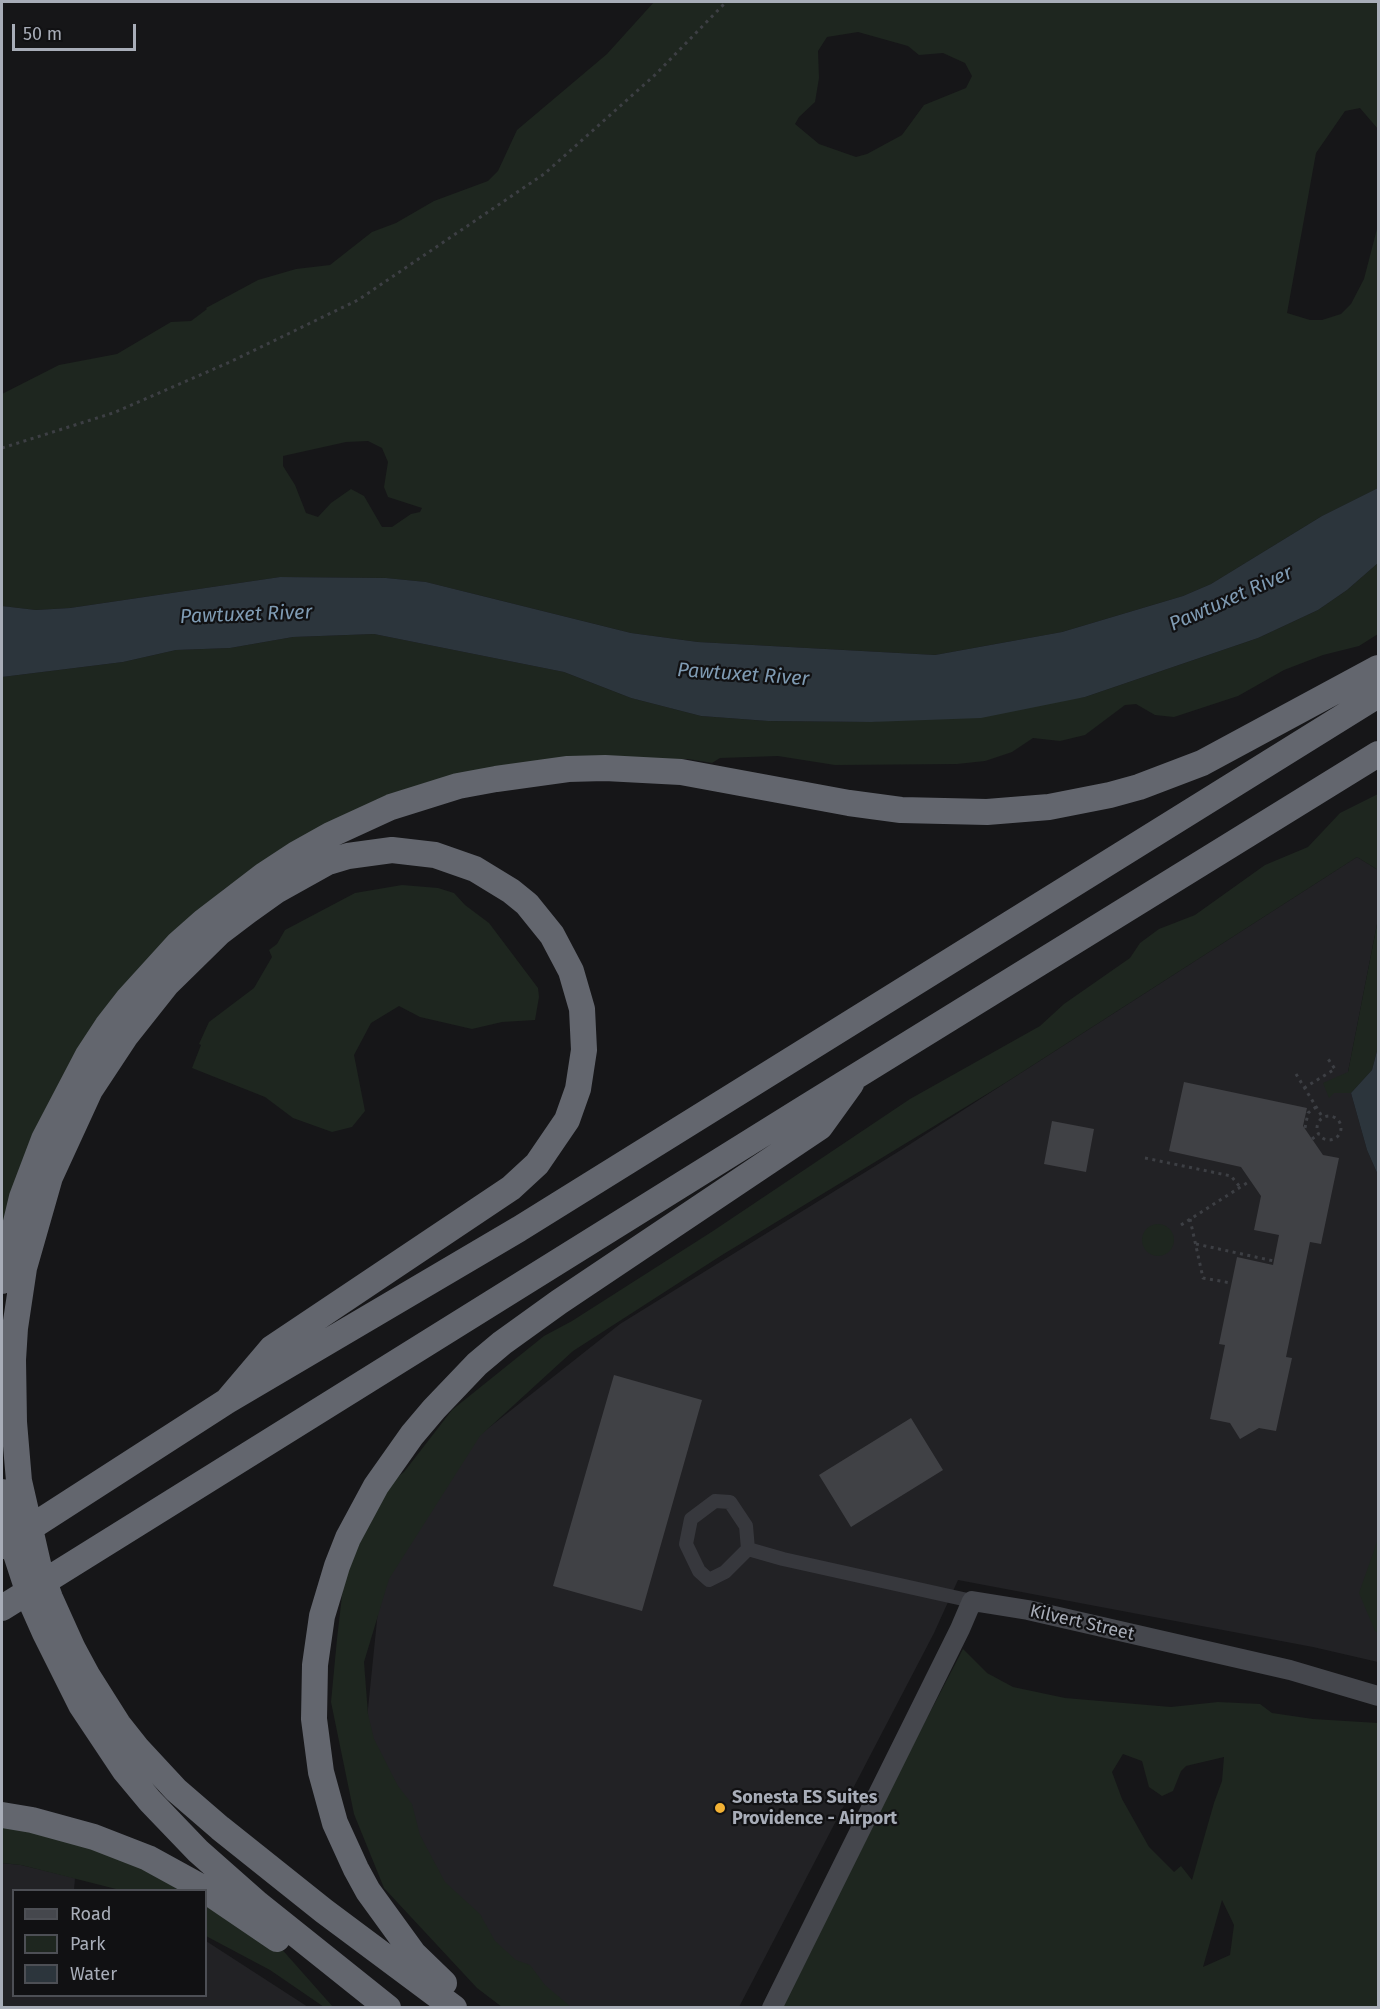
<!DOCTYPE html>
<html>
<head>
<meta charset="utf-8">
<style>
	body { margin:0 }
	#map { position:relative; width:1380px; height:2009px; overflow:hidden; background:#161618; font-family:"Fira Sans",sans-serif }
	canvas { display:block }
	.frame { position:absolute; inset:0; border:3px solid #a8adb8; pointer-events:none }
	.legend { position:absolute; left:12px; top:1889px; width:195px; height:108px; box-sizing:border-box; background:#111113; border:2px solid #4d4f55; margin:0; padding:8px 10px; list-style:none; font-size:18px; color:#a8adb8 }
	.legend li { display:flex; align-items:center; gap:12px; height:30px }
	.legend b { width:30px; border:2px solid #4d4f55 }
	.scale { position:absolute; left:12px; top:24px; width:124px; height:27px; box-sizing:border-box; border:3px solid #a8adb8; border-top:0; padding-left:8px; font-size:18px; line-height:21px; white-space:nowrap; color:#a8adb8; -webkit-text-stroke:4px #111113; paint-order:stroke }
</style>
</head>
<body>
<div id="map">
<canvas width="1380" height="2009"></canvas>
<div class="frame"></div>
<ul class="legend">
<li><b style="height:8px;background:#45474d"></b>Road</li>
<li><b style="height:16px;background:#1e261f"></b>Park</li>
<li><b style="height:16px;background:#2c353c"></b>Water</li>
</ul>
<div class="scale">50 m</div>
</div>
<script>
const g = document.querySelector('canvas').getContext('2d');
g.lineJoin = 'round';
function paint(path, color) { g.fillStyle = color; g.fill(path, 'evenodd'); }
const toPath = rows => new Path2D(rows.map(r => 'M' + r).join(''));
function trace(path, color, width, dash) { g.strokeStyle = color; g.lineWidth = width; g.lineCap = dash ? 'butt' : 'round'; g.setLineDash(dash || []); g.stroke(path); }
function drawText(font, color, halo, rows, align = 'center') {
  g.font = font + ' "Fira Sans",sans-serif'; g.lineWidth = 4.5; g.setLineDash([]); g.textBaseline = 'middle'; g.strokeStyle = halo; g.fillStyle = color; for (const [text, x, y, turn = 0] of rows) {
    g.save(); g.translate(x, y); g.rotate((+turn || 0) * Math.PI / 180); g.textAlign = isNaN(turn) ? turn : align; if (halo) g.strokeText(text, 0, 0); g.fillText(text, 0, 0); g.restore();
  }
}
const built = toPath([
	[1357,857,1378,870,1378,919,1348,1072,1351,1093,1367,1150,1378,1175,1378,1662,1313,1647,958,1580,934,1633,739,2007,511,2007,364,1748,381,1581,462,1449,620,1324,901,1150],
	[2,1863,21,1865,75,1878,74,1890,14,1890,14,1996,206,1996,206,1941,308,2007,2,2007]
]);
const green = toPath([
	[654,2,1378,2,1378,129,1360,108,1345,111,1316,153,1287,313,1310,320,1322,320,1341,314,1351,304,1364,279,1378,225,1378,488,1322,516,1211,584,1183,596,1062,632,935,655,698,642,631,633,426,582,386,578,280,577,70,608,36,610,2,606,2,394,59,365,117,354,171,322,191,321,207,309,206,308,258,280,296,269,330,265,372,232,396,223,434,201,488,181,498,171,517,130,607,54],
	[858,32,908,46,919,55,943,53,965,63,972,76,966,88,924,105,902,135,867,154,856,157,819,144,795,124,799,117,815,102,819,78,818,51,827,37],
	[368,441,382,448,388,462,384,487,388,497,422,508,420,512,411,514,392,527,382,527,364,496,351,489,331,503,318,517,306,513,295,485,283,466,283,456,346,442],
	[1378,563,1378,634,1359,646,1323,655,1284,670,1238,696,1174,717,1155,715,1136,704,1125,705,1085,735,1060,741,1033,738,1012,752,985,761,957,764,835,765,778,756,720,758,712,763,688,759,567,760,326,825,224,889,113,1002,2,1241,2,677,123,662,176,650,230,648,293,637,374,634,564,672,631,698,701,716,768,721,871,722,1085,697,1258,638,1318,610,1347,590],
	[1378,794,1378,870,1357,857,1005,1083,722,1255,573,1351,480,1436,389,1579,364,1662,368,1714,374,1739,398,1786,412,1804,420,1835,445,1882,480,1914,495,1941,516,1960,530,1965,545,1985,571,2007,502,2007,477,1988,384,1888,354,1814,331,1702,337,1639,344,1578,362,1532,387,1485,404,1472,452,1410,544,1336,572,1321,713,1231,910,1099,1040,1026,1064,1004,1130,958,1140,943,1159,929,1195,915,1265,865,1308,847,1340,813],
	[402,885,438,888,454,893,465,905,489,923,538,988,539,997,535,1020,502,1022,472,1029,420,1017,399,1006,371,1023,354,1055,365,1111,352,1127,332,1132,293,1118,265,1097,192,1068,201,1045,199,1044,209,1022,254,988,272,957,269,950,277,944,285,930,355,893],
	[1378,919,1378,1047,1372,1070,1351,1093,1334,1093,1329,1098,1323,1083,1348,1072],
	'1142 1240a16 16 0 1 1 32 0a16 16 0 1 1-32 0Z',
	[1378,1539,1378,1633,1375,1631,1359,1593],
	[963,1649,987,1673,1013,1687,1065,1698,1171,1707,1218,1702,1260,1704,1272,1713,1313,1719,1378,1723,1378,2007,776,2008],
	[1123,1754,1142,1761,1149,1787,1162,1796,1173,1791,1181,1771,1186,1766,1224,1757,1222,1781,1214,1803,1192,1880,1181,1866,1174,1872,1149,1847,1122,1799,1112,1772],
	[1222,1900,1234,1925,1230,1955,1203,1967],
	[2,1820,31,1826,202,1890,120,1890,21,1865,2,1863],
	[206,1893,279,1946,333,2007,324,2007,270,1970,206,1936]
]);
const water = toPath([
	[1378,488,1378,563,1347,590,1318,610,1258,638,1085,697,981,718,871,722,768,721,701,716,631,698,564,672,374,634,293,637,230,648,176,650,123,662,2,677,2,606,36,610,70,608,280,577,386,578,426,582,631,633,698,642,935,655,1062,632,1183,596,1211,584,1322,516],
	[1378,1047,1378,1175,1367,1150,1351,1093,1372,1070]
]);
const building = toPath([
	[1184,1082,1307,1108,1303,1126,1323,1155,1339,1158,1321,1244,1310,1242,1286,1357,1292,1358,1276,1431,1259,1428,1240,1439,1230,1423,1210,1419,1225,1345,1219,1344,1237,1257,1273,1265,1279,1235,1254,1230,1261,1196,1241,1167,1169,1151],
	[1052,1121,1094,1129,1086,1172,1044,1164],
	[614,1375,702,1400,642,1611,553,1586],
	[911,1418,943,1470,851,1527,819,1475]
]);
const path = toPath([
	[2,448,113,413,232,361,358,300,544,174,656,74,726,2],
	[1296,1074,1323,1118],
	[1304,1088,1335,1069,1326,1056],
	'1317 1128a12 12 0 1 1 24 0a12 12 0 1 1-24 0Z',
	[1305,1128,1308,1113,1316,1107],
	[1312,1139,1319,1134],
	[1145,1158,1231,1176,1240,1187],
	[1190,1219,1203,1278,1231,1283],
	[1181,1225,1250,1181],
	[1196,1244,1274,1261]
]);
const street = toPath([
	[748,1549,725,1572,709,1580,699,1571,686,1544,691,1519,715,1501,730,1502,746,1526,748,1549,783,1559,972,1601]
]);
const secondary = toPath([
	[772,2008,960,1629,972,1601,1028,1610,1290,1670,1378,1696]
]);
const highway = toPath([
	[2,1281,22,1197,44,1139,88,1055,107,1026,128,999,178,944,204,921,264,875,296,854,330,835,391,807,458,786,496,779,568,769,605,768,681,772,849,803,901,810,987,812,1049,807,1110,795,1139,787,1202,763,1378,668],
	[227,1401,272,1348,511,1188,537,1164,567,1120,578,1089,584,1050,582,1009,571,971,552,935,527,904,511,891,475,869,435,855,392,850,348,856,328,862,276,891,248,911,219,933,167,984,125,1037,90,1090,50,1177,24,1268,15,1328,13,1360,14,1422,19,1481,39,1568,50,1598,73,1649,87,1675,118,1724,137,1748,176,1790,220,1828,324,1911,454,2008],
	[2,1492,15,1551,33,1606,45,1633,81,1705,125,1771,150,1801,198,1851,258,1904,388,2008],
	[2,1546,227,1401,519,1229,1378,695],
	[2,1608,803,1109,1378,754],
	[2,1815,32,1820,94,1837,148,1858,199,1886,277,1939],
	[444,1983,413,1953,368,1891,356,1869,335,1823,321,1772,314,1719,315,1665,322,1616,337,1566,348,1538,376,1486,412,1435,434,1409,477,1364,502,1343,559,1302,820,1127,851,1084]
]);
const markers = [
	[720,1808,6,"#f2b134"]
];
const streetNames = [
	["Kilvert Street",1082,1623,13]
];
const poiNames = [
	["Sonesta ES Suites",732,1798],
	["Providence - Airport",732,1819]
];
const waterNames = [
	["Pawtuxet River",1231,599,-24],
	["Pawtuxet River",246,615,-2],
	["Pawtuxet River",743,675,4]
];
paint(built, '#222225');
paint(green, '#1e261f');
paint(water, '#2c353c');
paint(building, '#404145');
trace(path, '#3d3f44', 3, [3, 4.5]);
trace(street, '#37383d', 14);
trace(secondary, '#45474d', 20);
trace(highway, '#63666e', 26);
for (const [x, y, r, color] of markers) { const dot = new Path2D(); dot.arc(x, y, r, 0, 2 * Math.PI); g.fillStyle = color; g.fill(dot); trace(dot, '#111113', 2); }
drawText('18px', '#a8adb8', '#111113', streetNames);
drawText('bold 18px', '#a8adb8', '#111113', poiNames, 'left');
drawText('italic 20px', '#7f9bb3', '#111113', waterNames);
</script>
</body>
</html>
